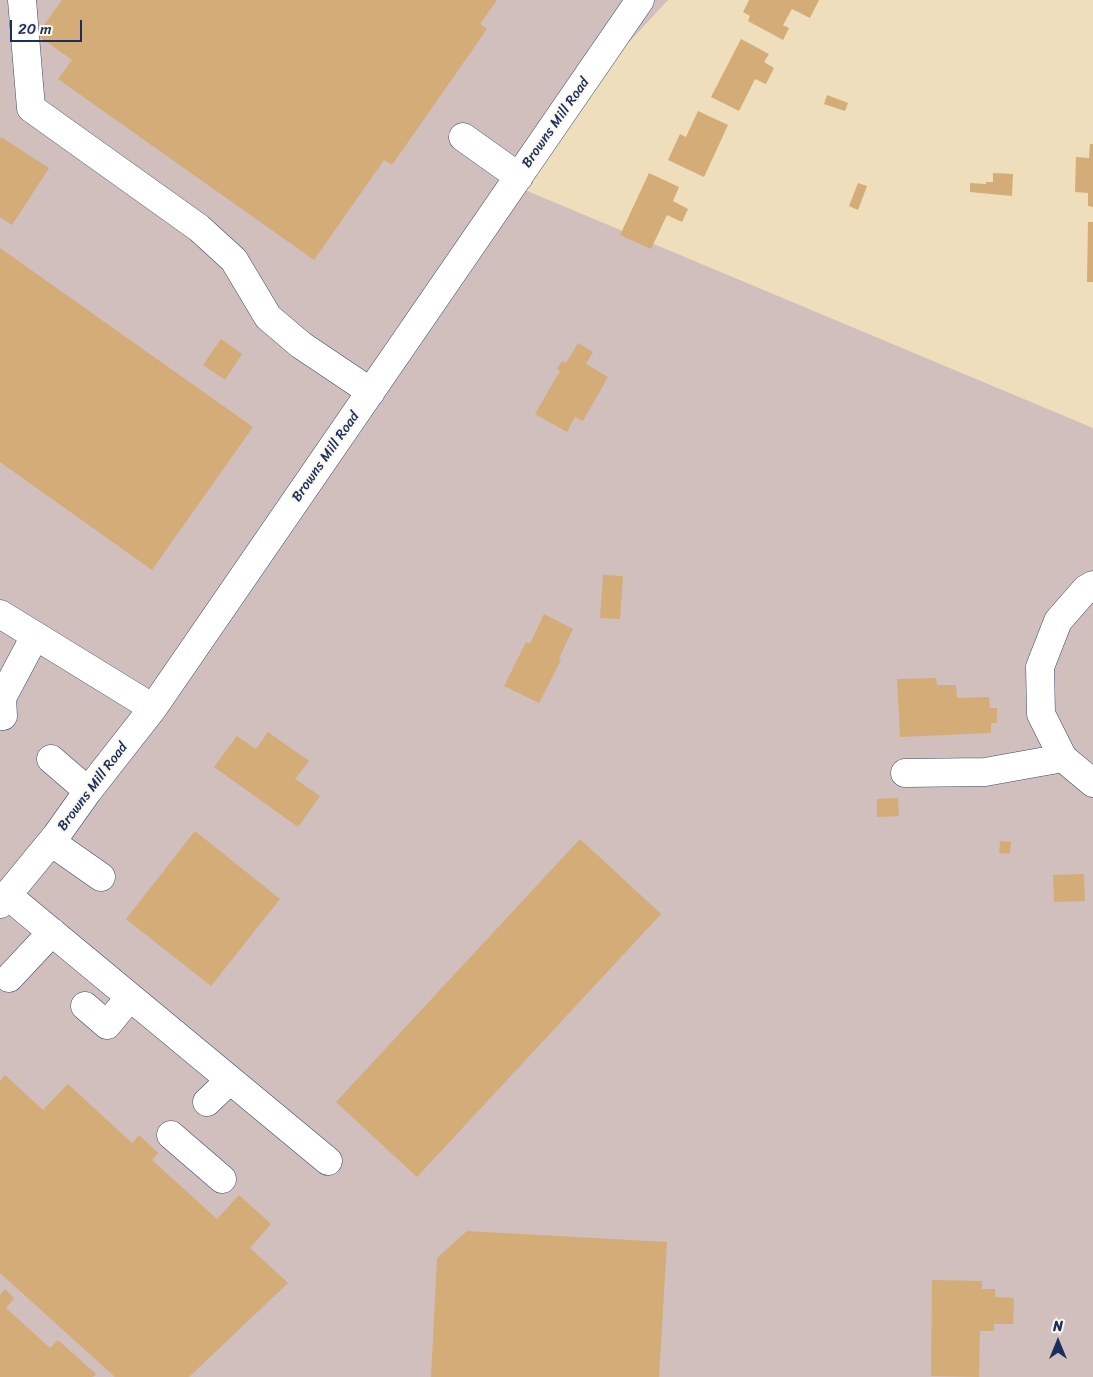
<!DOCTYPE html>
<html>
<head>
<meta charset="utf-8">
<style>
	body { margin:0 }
	#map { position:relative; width:1093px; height:1377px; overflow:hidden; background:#eedebb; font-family:Sriracha,sans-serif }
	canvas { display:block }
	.north { position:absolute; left:1033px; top:1317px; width:50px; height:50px; -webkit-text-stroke:4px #fbf7ec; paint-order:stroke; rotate:0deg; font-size:14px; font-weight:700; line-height:20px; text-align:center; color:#1b2f5e }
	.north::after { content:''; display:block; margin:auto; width:18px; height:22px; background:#1b2f5e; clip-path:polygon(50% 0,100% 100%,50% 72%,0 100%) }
	.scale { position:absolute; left:10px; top:20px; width:72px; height:22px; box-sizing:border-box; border:2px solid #1b2f5e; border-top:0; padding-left:6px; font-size:15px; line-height:18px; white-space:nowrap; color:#1b2f5e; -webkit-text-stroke:4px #fbf7ec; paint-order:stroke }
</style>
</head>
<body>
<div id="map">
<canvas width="1093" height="1377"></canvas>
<div class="north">N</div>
<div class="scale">20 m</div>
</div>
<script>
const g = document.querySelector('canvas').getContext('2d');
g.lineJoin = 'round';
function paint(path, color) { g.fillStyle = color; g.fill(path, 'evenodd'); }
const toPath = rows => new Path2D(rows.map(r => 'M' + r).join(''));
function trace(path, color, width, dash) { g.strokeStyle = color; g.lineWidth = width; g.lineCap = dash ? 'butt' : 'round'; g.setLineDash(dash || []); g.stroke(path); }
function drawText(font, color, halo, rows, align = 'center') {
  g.font = font + ' Sriracha,sans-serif'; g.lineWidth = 4; g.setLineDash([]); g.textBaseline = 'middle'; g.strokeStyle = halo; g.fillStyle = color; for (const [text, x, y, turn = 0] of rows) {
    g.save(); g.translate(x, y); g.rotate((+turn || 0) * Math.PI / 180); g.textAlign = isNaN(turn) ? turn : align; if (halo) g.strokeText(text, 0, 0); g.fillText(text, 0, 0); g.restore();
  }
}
const industrial = toPath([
	[0,0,668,0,501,180,1093,428,1093,1377,0,1377]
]);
const building = toPath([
	[62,0,497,0,480,24,487,29,392,165,384,160,314,260,58,79,72,60,37,35],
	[749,0,819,0,810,18,792,9,783,25,789,28,783,40,748,21,750,16,743,12],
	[741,39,769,54,764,62,774,68,766,84,755,79,739,111,711,97],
	[827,95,848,103,845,111,824,104],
	[698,111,728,125,704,177,668,160,680,134,686,137],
	[1,137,49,168,12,225,0,217,0,139],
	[1090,144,1093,144,1093,207,1088,206,1088,193,1075,192,1076,157,1089,158],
	[649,173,679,187,673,201,688,209,682,222,667,215,651,249,620,235],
	[993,173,1013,174,1012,196,970,192,970,183,986,184,986,182,993,182],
	[858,183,867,186,858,210,849,206],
	[1088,222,1093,222,1093,282,1087,282],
	[0,248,253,427,152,570,0,462],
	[221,339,242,354,225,380,203,365],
	[578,343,593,352,586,364,608,377,583,421,575,417,567,432,535,414,560,371,557,369,562,361,566,363],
	[603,575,623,576,620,619,600,618],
	[544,614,573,629,559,658,561,660,539,703,504,686,526,642,530,644],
	[936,678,937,685,956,685,957,698,989,697,990,708,997,708,997,723,991,723,991,733,900,737,897,679],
	[268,732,309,761,295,779,320,796,298,827,214,767,237,736,256,749],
	[898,798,899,816,877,817,877,799],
	[195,831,280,899,211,986,126,919],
	[580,839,661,914,417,1177,336,1102],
	[1000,841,1011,842,1010,854,999,853],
	[1084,874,1085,901,1054,902,1053,875],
	[5,1075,43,1110,68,1084,132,1143,139,1135,158,1153,152,1160,217,1219,239,1195,271,1224,250,1248,288,1283,189,1377,115,1377,0,1273,0,1081],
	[467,1231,667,1242,659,1377,431,1377,437,1258],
	[932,1280,982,1281,982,1289,995,1289,995,1297,1014,1298,1013,1324,994,1324,994,1331,980,1331,979,1377,931,1376],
	[5,1289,14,1298,6,1308,50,1348,58,1340,96,1374,93,1377,0,1377,0,1295]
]);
const minor = toPath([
	[22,0,31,108,199,228,234,260,268,317,301,345,371,392],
	[463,137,519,177],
	[1093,585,1086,589,1058,621,1040,667,1041,714,1063,758,1093,783],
	[0,614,153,708],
	[3,716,2,698,35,636],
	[51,759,88,791],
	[905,773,985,772,1063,758],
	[51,842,101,877],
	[7,895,328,1161],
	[0,904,56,836,88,791,153,708,640,0],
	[9,978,52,932],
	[85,1006,107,1025,130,997],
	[207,1102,230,1080],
	[171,1135,222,1179]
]);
const streetNames = [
	["Browns Mill Road",556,123,-55],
	["Browns Mill Road",326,457,-55],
	["Browns Mill Road",93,787,-53]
];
paint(industrial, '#d1bfbe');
paint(building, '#d3ac77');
trace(minor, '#3b496c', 29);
trace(minor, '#fff', 28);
drawText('14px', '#1b2f5e', '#fbf7ec', streetNames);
</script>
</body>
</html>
